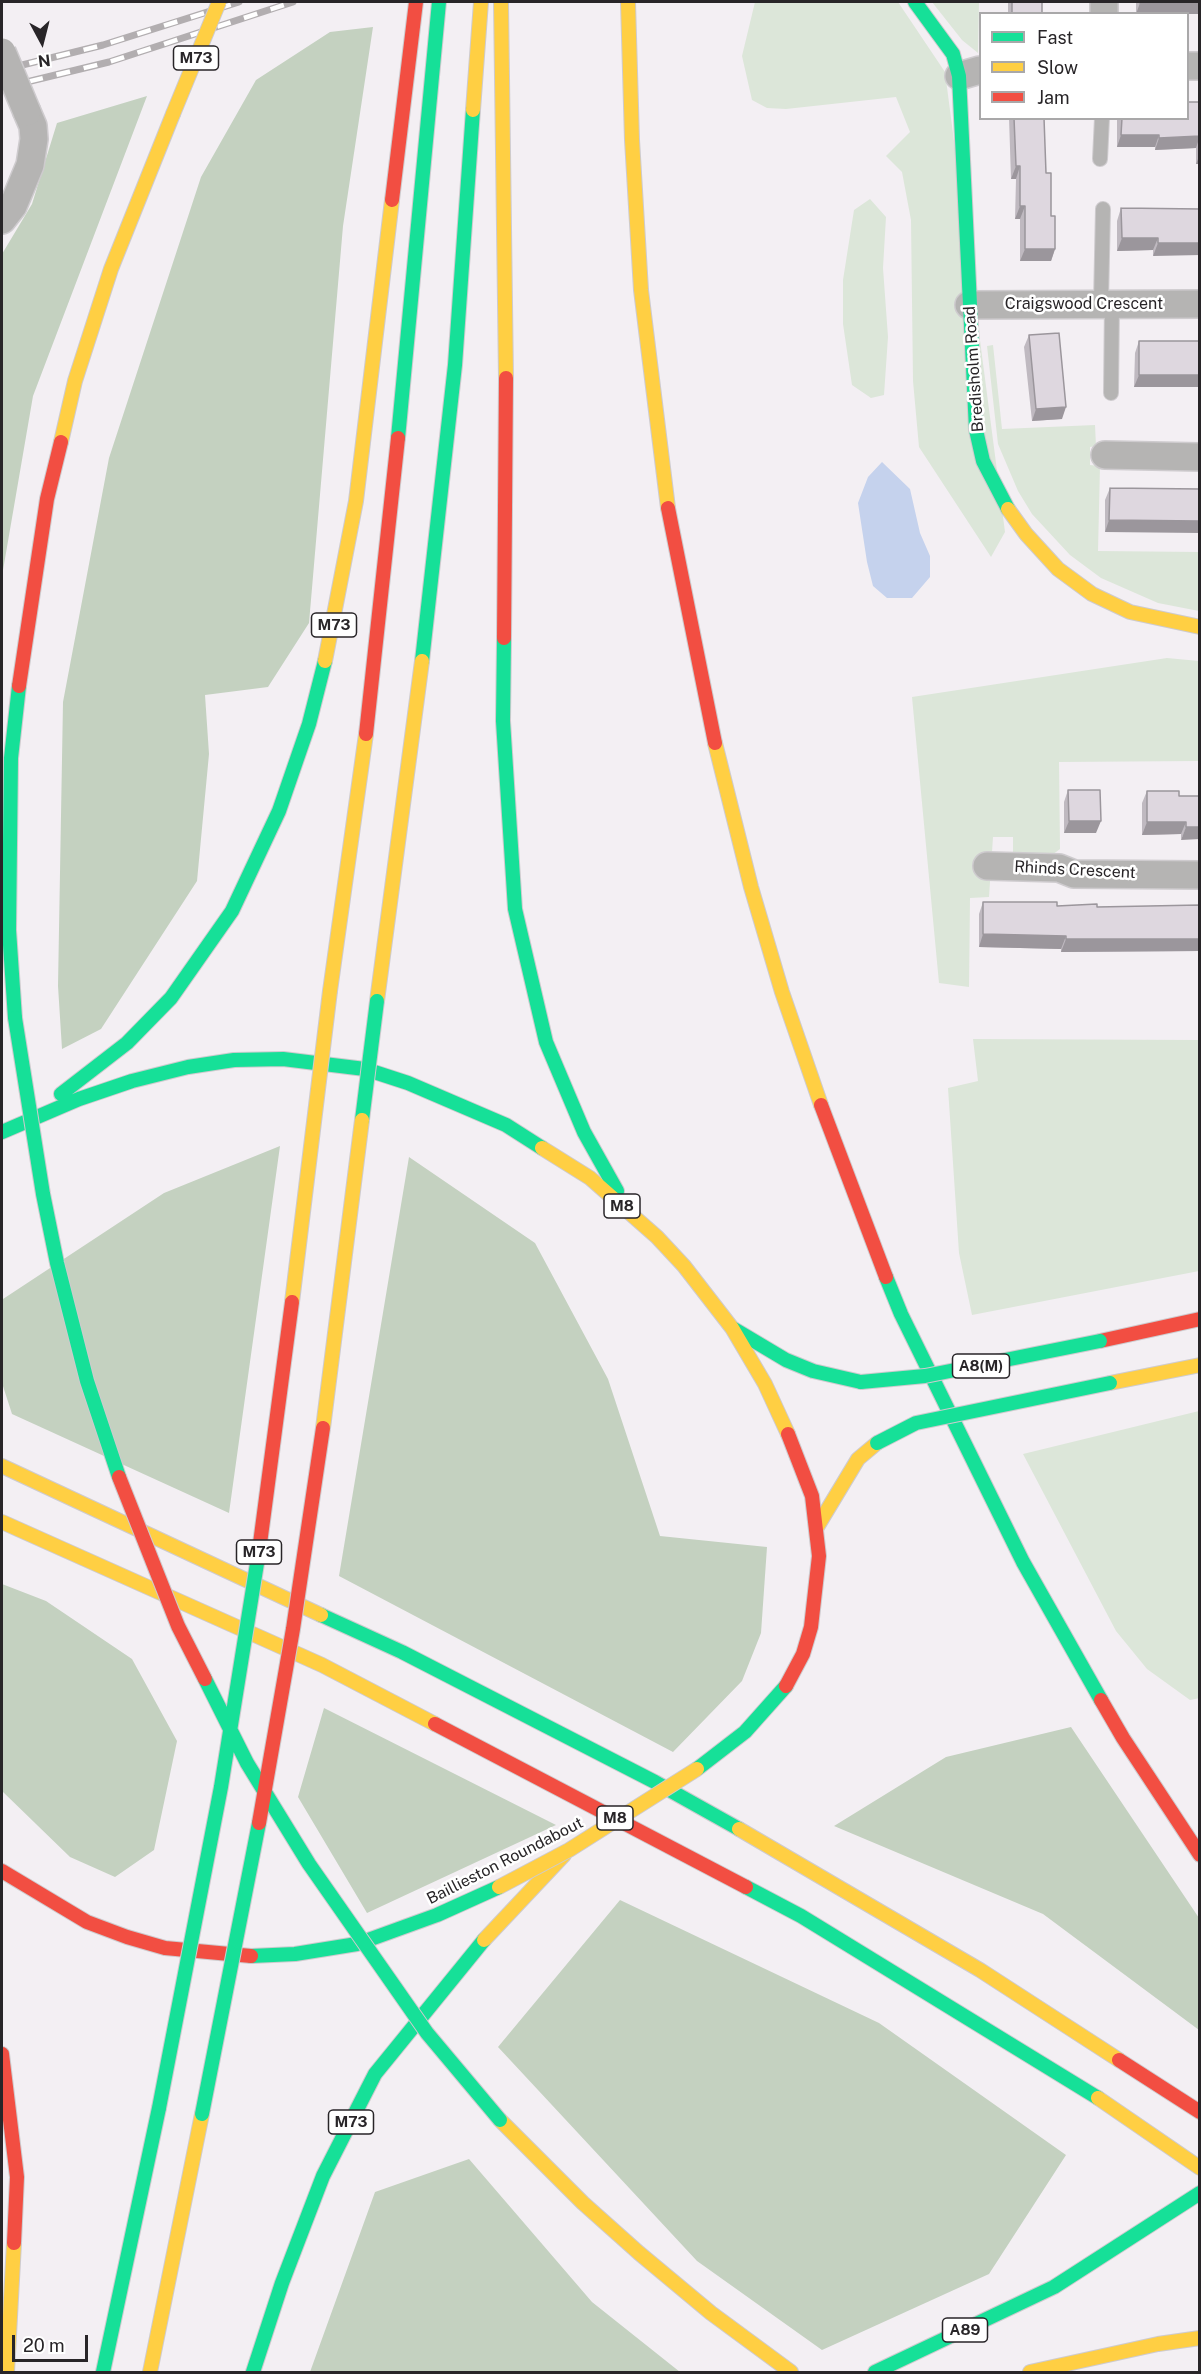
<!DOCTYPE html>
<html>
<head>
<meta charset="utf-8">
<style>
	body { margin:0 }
	#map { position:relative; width:1201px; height:2374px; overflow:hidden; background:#f3eff3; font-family:"Public Sans",sans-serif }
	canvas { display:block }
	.frame { position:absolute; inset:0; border:3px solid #282528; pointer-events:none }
	.legend { position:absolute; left:979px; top:12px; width:210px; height:108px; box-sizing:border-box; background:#fff; border:2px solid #a9a8a9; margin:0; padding:8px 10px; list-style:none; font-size:18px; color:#282528 }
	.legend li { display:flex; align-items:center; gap:12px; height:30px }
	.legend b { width:30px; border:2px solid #a9a8a9 }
	.north { position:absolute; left:12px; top:12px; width:60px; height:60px; -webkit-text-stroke:4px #fff; paint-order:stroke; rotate:173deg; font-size:16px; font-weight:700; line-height:24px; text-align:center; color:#282528 }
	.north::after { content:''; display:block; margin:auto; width:21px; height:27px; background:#282528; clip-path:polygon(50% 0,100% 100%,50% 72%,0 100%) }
	.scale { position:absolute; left:12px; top:2335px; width:76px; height:27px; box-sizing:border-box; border:3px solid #282528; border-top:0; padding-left:8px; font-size:18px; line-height:21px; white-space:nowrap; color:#282528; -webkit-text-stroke:4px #fff; paint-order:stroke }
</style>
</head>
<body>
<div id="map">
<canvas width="1201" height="2374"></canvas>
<div class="frame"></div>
<ul class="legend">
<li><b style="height:8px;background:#16e098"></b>Fast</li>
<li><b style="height:8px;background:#ffcf43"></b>Slow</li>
<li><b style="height:8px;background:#f24e42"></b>Jam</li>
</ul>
<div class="north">N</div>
<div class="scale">20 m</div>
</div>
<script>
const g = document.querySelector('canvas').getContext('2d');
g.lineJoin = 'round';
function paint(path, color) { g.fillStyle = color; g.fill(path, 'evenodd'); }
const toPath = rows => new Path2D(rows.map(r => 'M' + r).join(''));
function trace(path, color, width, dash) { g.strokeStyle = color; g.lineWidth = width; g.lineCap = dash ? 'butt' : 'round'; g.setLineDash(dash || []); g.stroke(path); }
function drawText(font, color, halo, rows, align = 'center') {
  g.font = font + ' "Public Sans",sans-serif'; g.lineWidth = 5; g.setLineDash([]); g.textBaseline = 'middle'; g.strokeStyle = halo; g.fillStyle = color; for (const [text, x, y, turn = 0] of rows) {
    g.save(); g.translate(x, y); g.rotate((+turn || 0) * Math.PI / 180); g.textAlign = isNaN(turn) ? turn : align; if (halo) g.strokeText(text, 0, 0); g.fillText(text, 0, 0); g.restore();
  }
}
const green = toPath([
	[755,2,898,2,945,72,1005,532,991,557,919,447,913,381,911,220,902,172,886,156,910,132,896,97,786,109,767,108,752,100,742,56],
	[932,2,979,2,978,53,962,40],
	[870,199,886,217,883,268,888,337,884,395,871,398,852,385,843,324,843,280,854,210],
	[993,345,1002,429,1095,425,1096,446,1090,447,1090,465,1100,466,1098,551,1199,552,1199,611,1158,603,1101,578,1070,555,1032,514,1018,491,998,444,987,346],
	[1167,658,1199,661,1198,761,1059,762,1060,849,1052,855,1013,856,1013,837,993,837,989,897,970,898,969,987,939,983,912,697],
	[973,1039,1199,1040,1199,1271,972,1315,959,1253,948,1088,978,1081],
	[1199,1411,1200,1698,1190,1700,1147,1669,1116,1631,1023,1454]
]);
const forest = toPath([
	[373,27,343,226,309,623,268,687,205,695,209,754,197,881,101,1029,62,1049,58,986,63,702,109,458,201,177,256,80,330,32],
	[147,96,33,396,2,576,2,254,32,204,57,123],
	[280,1146,229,1513,12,1414,2,1383,3,1299,164,1193],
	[409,1157,535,1243,608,1379,660,1536,767,1547,761,1633,742,1681,673,1752,339,1576],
	[2,1584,46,1601,132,1659,177,1741,154,1850,115,1877,70,1857,2,1791],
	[324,1708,556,1825,367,1913,298,1797],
	[1071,1727,1199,1918,1199,2030,1043,1914,834,1826,946,1757],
	[620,1900,879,2023,1066,2155,989,2274,822,2350,697,2261,498,2047],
	[469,2159,592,2302,680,2372,310,2372,375,2192]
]);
const water = toPath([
	[882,462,910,489,920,533,930,556,930,577,912,598,887,598,873,586,867,562,858,503,868,477]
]);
const lane = toPath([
	[1100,159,1102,118],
	[1101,302,1103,209],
	[1111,393,1112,302]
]);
const street = toPath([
	[1104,14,1104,2],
	[1188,66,1200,66],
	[959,76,980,70],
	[2,220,13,206,30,165,34,139,33,126,27,112],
	[969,305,1200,304],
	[1105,455,1200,457],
	[987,866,1059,868,1074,874,1200,875]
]);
const fast = toPath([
	[915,2,953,54,959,76,976,430,983,461,1008,509],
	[398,438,439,2],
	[504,638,503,721,515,909,546,1042,584,1132,617,1191],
	[422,661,455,365,473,110],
	[15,1018,9,930,11,758,19,686],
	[61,1094,127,1043,171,998,232,911,279,811,309,724,325,661],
	[2,1132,79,1099,132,1081,188,1067,234,1060,283,1059,365,1069,408,1083,506,1125,542,1148],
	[886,1277,901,1314,1023,1562,1101,1700],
	[734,1329,786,1360,813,1371,861,1382],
	[321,1615,402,1652,655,1782,739,1829],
	[697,1769,745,1732,786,1686],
	[746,1887,801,1916,1098,2098],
	[251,1956,295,1954,357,1944,437,1915,499,1887],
	[103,2372,159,2108],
	[253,2372,282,2283,323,2176,375,2074,484,1940],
	[875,2372,1054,2287,1200,2193]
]);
const slow = toPath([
	[501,2,506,378],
	[628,2,632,140,641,290,668,508],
	[473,110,481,2],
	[61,442,75,381,111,269,173,114],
	[1008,509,1026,534,1058,569,1092,594,1130,612,1200,627],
	[325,661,356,501,392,200],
	[715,743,751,887,782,992,821,1105],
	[330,991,366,734],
	[377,1001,422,661],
	[542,1148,590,1178,657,1237,684,1266,732,1328,765,1384,788,1434],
	[1110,1383,1200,1365],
	[2,1466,321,1615],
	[2,1522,322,1665,435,1724],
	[817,1527,858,1459,877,1443],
	[739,1829,980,1970,1119,2060],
	[484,1940,564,1855],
	[1098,2098,1200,2168],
	[500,2120,583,2203,639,2253,711,2313,791,2372],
	[7,2372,14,2243],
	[150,2372,202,2114],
	[1030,2372,1158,2344,1200,2338]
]);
const jam = toPath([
	[392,200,416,2],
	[668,508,715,743],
	[504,638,506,378],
	[19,686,47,499,61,442],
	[366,734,398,438],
	[821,1105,886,1277],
	[1100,1341,1200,1319],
	[786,1686,803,1654,811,1627,819,1556,812,1496,788,1434],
	[1101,1700,1123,1738,1200,1855],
	[435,1724,746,1887],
	[2,1871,87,1922,127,1937,165,1948,251,1956],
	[2,2054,17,2177,14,2243],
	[1119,2060,1200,2112]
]);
const rail = toPath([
	[2,70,103,45,239,2],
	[2,88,109,62,293,2]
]);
const streetBridge = toPath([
	[2,52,27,112]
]);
const fastBridge = toPath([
	[15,1018,43,1194,57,1263,87,1381,119,1477],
	[362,1120,377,1001],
	[861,1382,925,1376,1100,1341],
	[877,1443,916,1423,1110,1383],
	[205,1679,247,1763,309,1864,427,2033,500,2120],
	[159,2108,221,1787,259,1551],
	[202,2114,259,1823]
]);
const slowBridge = toPath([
	[173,114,219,2],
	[292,1302,330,991],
	[323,1428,362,1120],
	[499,1887,569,1850,697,1769]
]);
const jamBridge = toPath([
	[119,1477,178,1626,205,1679],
	[259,1551,292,1302],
	[259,1823,293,1629,323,1428]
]);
const wall = toPath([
	[1008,2,1042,2,1042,14,1008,14],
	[1136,2,1200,2,1200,14,1136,14],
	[1200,102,1200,164,1196,164,1196,148,1155,150,1155,147,1117,147,1117,118,1188,118],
	[1009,118,1044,118,1046,173,1051,216,1055,249,1051,261,1020,261,1020,219,1015,219,1016,179,1011,179],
	[1121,208,1200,209,1153,256,1153,250,1117,251,1117,221],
	[1029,335,1062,419,1032,421,1024,347],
	[1139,341,1200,341,1200,387,1134,387,1135,353],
	[1110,488,1200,489,1105,532,1105,500],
	[1068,790,1096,833,1064,833,1064,802],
	[1147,791,1179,796,1200,796,1181,840,1181,834,1142,835,1142,803],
	[983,902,1057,906,1097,907,1200,905,1200,951,1061,952,1061,949,979,947,979,914]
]);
const shadedWall = toPath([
	[1200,2,1200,14,1136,14,1140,3],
	[1121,135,1159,135,1155,147,1117,147],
	[1200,136,1196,148,1155,150,1159,138],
	[1200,154,1200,164,1196,164],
	[1016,166,1020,166,1016,179,1011,179],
	[1020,206,1025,206,1020,219,1015,219],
	[1122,238,1158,238,1153,250,1117,251],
	[1158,243,1200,243,1200,255,1153,256],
	[1025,249,1055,249,1051,261,1020,261],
	[1139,375,1200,375,1200,387,1134,387],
	[1066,407,1062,419,1032,421,1036,409],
	[1109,520,1200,521,1200,533,1105,532],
	[1069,821,1101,821,1096,833,1064,833],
	[1147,822,1186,822,1181,834,1142,835],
	[1186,827,1200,827,1200,839,1181,840],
	[983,934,1066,936,1061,949,979,947],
	[1066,939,1200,939,1200,951,1061,952]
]);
const building = toPath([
	[1012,2,1042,2,1042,14,1012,14,1012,2],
	[1140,2,1200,2,1140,3,1140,2],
	[1188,102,1200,102,1200,136,1159,138,1159,135,1121,135,1122,118,1188,118,1188,102],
	[1014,118,1044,118,1046,173,1051,173,1051,216,1055,216,1055,249,1025,249,1025,206,1020,206,1020,166,1016,166,1014,118],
	[1121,208,1200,209,1200,243,1158,243,1158,238,1122,238,1121,208],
	[1059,333,1066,407,1036,409,1029,335,1059,333],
	[1139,341,1200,341,1200,375,1139,375,1139,341],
	[1110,488,1200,489,1200,521,1109,520,1110,488],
	[1068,790,1100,790,1101,821,1069,821,1068,790],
	[1147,791,1179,791,1179,796,1200,796,1200,827,1186,827,1186,822,1147,822,1147,791],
	[983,902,1057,902,1057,906,1097,904,1097,907,1200,905,1200,939,1066,939,1066,936,983,934,983,902]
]);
const shields = [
	[196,58,45],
	[334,625,45],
	[622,1206,36],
	[981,1366,57],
	[259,1552,45],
	[615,1818,36],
	[351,2122,45],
	[965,2330,45]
];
const shieldNames = [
	["M73",196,58],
	["M73",334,625],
	["M8",622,1206],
	["A8(M)",981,1366],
	["M73",259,1552],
	["M8",615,1818],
	["M73",351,2122],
	["A89",965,2330]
];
const streetNames = [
	["Craigswood Crescent",1084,304],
	["Bredisholm Road",974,369,-94],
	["Rhinds Crescent",1075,870,3],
	["Baillieston Roundabout",505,1861,-27]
];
paint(green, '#dce6d9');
paint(forest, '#c4d1c0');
paint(water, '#c5d2ed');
trace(lane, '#cecbce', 16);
trace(street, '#cecbce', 30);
trace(fast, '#cecbce', 16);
trace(slow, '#cecbce', 16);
trace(jam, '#cecbce', 16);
trace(lane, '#b5b4b3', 14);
trace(street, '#b5b4b3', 27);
trace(fast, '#16e098', 14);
trace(slow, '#ffcf43', 14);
trace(jam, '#f24e42', 14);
trace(rail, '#b2aeb0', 7);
trace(rail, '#fff', 4.5, [14]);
trace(streetBridge, '#cecbce', 30, []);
trace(fastBridge, '#cecbce', 16, []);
trace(slowBridge, '#cecbce', 16, []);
trace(jamBridge, '#cecbce', 16, []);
trace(streetBridge, '#b5b4b3', 27);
trace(fastBridge, '#16e098', 14);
trace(slowBridge, '#ffcf43', 14);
trace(jamBridge, '#f24e42', 14);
paint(wall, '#bfb9c0');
paint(shadedWall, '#9b969c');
paint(building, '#ded7df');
trace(building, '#9b969c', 1.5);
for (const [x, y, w] of shields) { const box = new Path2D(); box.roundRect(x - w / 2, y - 12, w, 24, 4.5); g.fillStyle = '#fff'; g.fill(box); trace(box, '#282528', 1.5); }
drawText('bold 15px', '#282528', null, shieldNames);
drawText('16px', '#282528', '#fff', streetNames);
</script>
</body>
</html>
